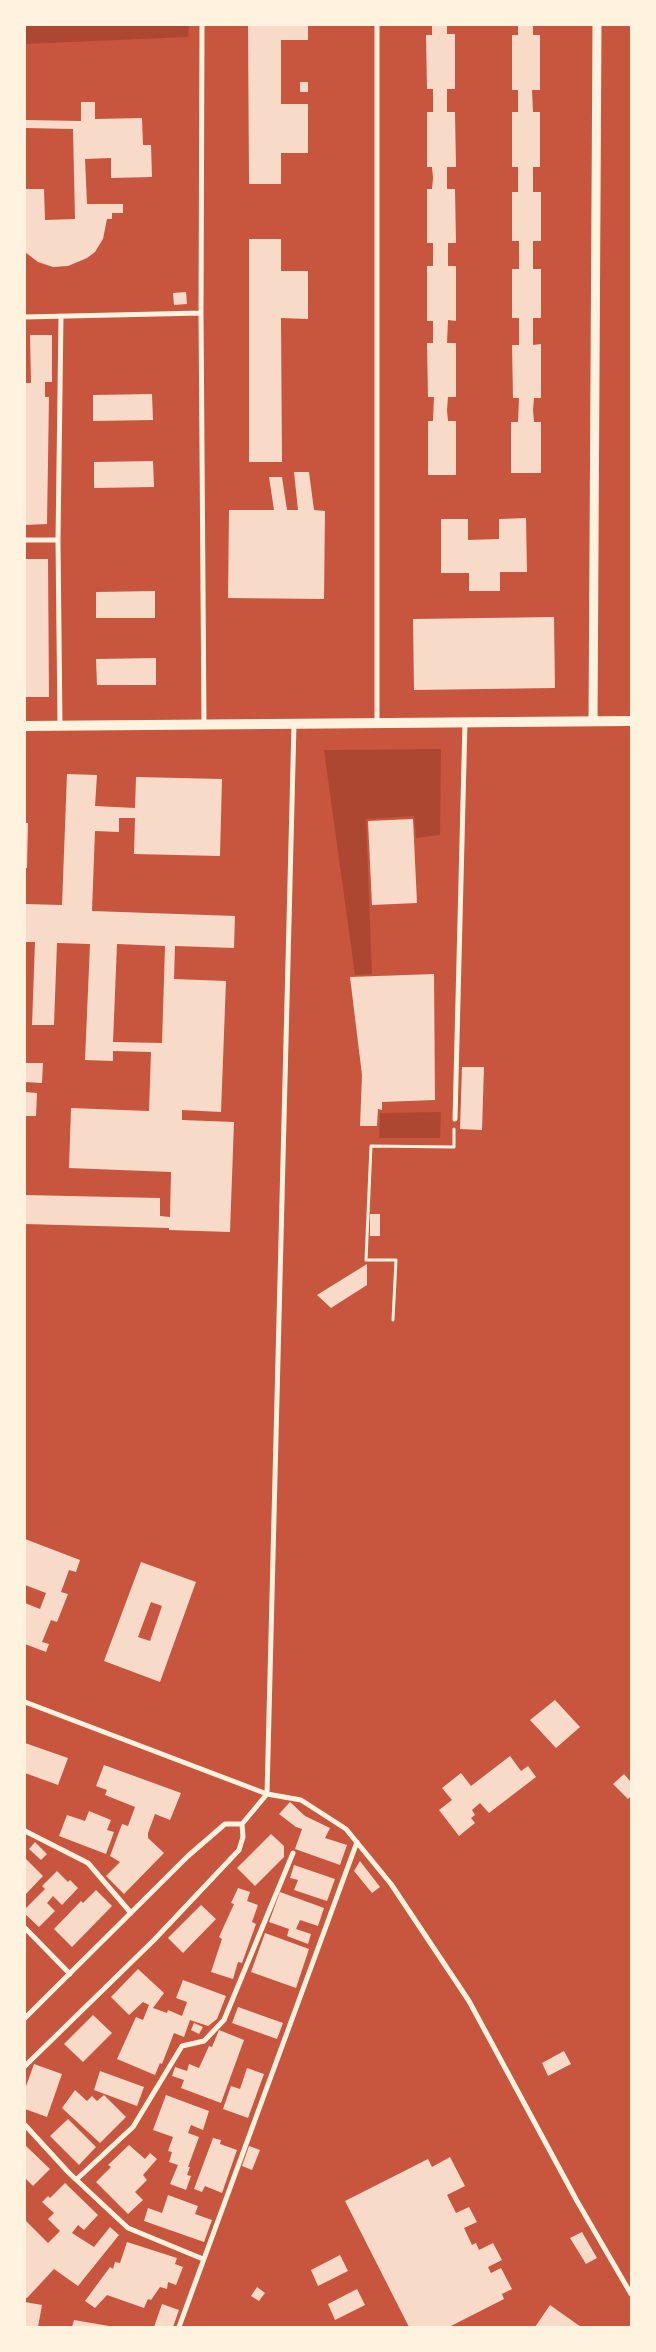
<!DOCTYPE html>
<html>
<head>
<meta charset="utf-8">
<style>
	body { margin:0 }
	#map { position:relative; width:656px; height:2352px; overflow:hidden; background:#c8553d; font-family:Lato,sans-serif }
	canvas { display:block }
	.frame { position:absolute; inset:0; border:26px solid #fff3e0; pointer-events:none }
</style>
</head>
<body>
<div id="map">
<canvas width="656" height="2352"></canvas>
<div class="frame"></div>
</div>
<script>
const g = document.querySelector('canvas').getContext('2d');
g.lineJoin = 'round';
function paint(path, color) { g.fillStyle = color; g.fill(path, 'evenodd'); }
const toPath = rows => new Path2D(rows.map(r => 'M' + r).join(''));
function trace(path, color, width, dash) { g.strokeStyle = color; g.lineWidth = width; g.lineCap = dash ? 'butt' : 'round'; g.setLineDash(dash || []); g.stroke(path); }
const green = toPath([
	[25,25,189,25,188,37,25,44],
	[441,749,440,835,416,838,414,816,366,819,372,974,355,975,324,750],
	[441,1112,440,1138,379,1138,380,1113]
]);
const building = toPath([
	[248,25,308,25,308,40,281,40,281,104,308,104,308,153,281,153,281,184,249,184],
	[432,25,447,25,447,34,455,34,455,89,447,89,447,112,455,112,456,167,447,167,447,189,455,189,456,243,448,243,448,266,456,266,456,321,448,320,447,343,456,343,456,397,448,397,447,410,448,421,456,421,456,475,428,475,428,421,433,421,434,397,428,397,427,343,433,343,433,321,427,321,427,266,433,266,433,243,427,243,427,189,432,189,433,178,432,167,427,167,427,112,433,112,433,89,427,89,426,35,432,35],
	[518,25,533,25,533,35,540,35,540,90,532,90,533,112,540,112,540,167,533,167,533,192,541,192,541,241,533,241,533,269,541,269,541,318,533,318,533,345,541,344,541,398,534,398,533,410,534,422,541,422,541,473,511,473,511,422,518,422,519,398,513,398,512,345,519,345,519,318,512,318,512,269,519,269,519,241,512,241,512,192,518,192,518,167,512,167,512,112,518,112,518,90,512,90,512,35,518,35],
	[300,82,308,82,308,92,300,92],
	[81,102,95,102,95,119,142,118,143,145,151,145,152,177,111,178,111,158,85,159,87,204,123,204,123,213,112,213,112,219,107,219,103,239,95,252,87,258,68,266,53,267,38,262,25,252,25,189,44,189,45,220,75,219,73,129,25,128,25,120,81,121],
	[249,239,281,239,281,271,308,271,308,319,281,318,282,462,249,462],
	[186,292,187,304,174,305,173,293],
	[30,335,52,335,52,382,45,382,45,397,49,397,47,524,25,525,25,383,31,383],
	[152,394,153,420,93,421,93,395],
	[153,461,154,487,94,488,94,462],
	[294,472,309,472,314,510,325,511,324,599,228,598,229,510,274,510,269,477,282,477,287,510,298,510],
	[526,518,527,572,500,572,500,591,469,591,469,573,441,573,441,519,468,519,468,540,499,539,499,519],
	[25,559,48,559,49,697,25,697],
	[155,591,155,618,96,618,96,592],
	[554,617,555,688,414,690,413,619],
	[156,658,156,685,97,685,96,659],
	[67,774,97,775,95,806,135,808,136,777,222,779,220,856,134,854,135,818,119,818,119,832,95,831,92,911,235,916,234,948,175,946,174,979,226,981,221,1112,182,1110,182,1120,234,1122,230,1232,169,1230,169,1228,25,1224,25,1195,160,1198,160,1216,170,1217,171,1172,69,1168,71,1108,149,1111,151,1052,113,1051,113,1061,85,1060,90,944,57,943,54,1025,32,1025,35,942,25,942,25,904,62,905],
	[117,944,165,946,162,1043,113,1042],
	[413,819,417,903,372,905,368,821],
	[25,823,28,823,27,868,25,868],
	[434,974,435,1100,382,1102,382,1110,378,1109,377,1126,360,1126,362,1075,350,977],
	[25,1063,43,1063,42,1083,25,1082],
	[462,1067,484,1067,482,1130,460,1129],
	[25,1092,37,1093,36,1116,25,1116],
	[370,1214,380,1214,380,1236,370,1236],
	[367,1264,367,1285,331,1308,317,1295],
	[25,1539,80,1560,76,1572,69,1570,61,1592,68,1594,57,1622,51,1620,42,1642,49,1644,46,1652,25,1644,25,1603,40,1609,46,1593,25,1585],
	[141,1562,196,1582,160,1682,104,1661],
	[151,1602,162,1606,150,1641,138,1637],
	[555,1700,580,1727,556,1748,530,1720],
	[25,1743,68,1758,58,1785,25,1773],
	[510,1756,521,1771,528,1766,536,1777,489,1813,480,1803,472,1810,475,1815,471,1818,475,1823,459,1836,439,1810,452,1800,442,1788,461,1773,471,1786],
	[104,1765,181,1793,170,1820,155,1814,148,1833,148,1838,164,1853,124,1894,106,1876,120,1862,110,1856,122,1824,128,1826,135,1807,105,1795,107,1790,96,1786],
	[624,1774,631,1782,631,1796,628,1799,613,1784],
	[290,1802,305,1816,330,1828,325,1838,347,1845,340,1865,295,1849,302,1829,296,1827,279,1814],
	[89,1811,111,1820,107,1830,114,1832,106,1854,59,1836,67,1815,85,1821],
	[271,1834,284,1846,284,1857,255,1886,237,1868],
	[35,1842,47,1854,41,1860,29,1849],
	[25,1858,43,1876,25,1895],
	[360,1861,380,1887,372,1893,354,1871],
	[294,1865,335,1879,327,1901,294,1890,298,1880,290,1878],
	[57,1871,68,1882,70,1880,78,1888,62,1905,53,1896,47,1903,55,1911,39,1927,25,1914,25,1909,45,1889,42,1886],
	[238,1888,250,1892,247,1901,258,1905,252,1922,256,1924,242,1963,238,1962,233,1979,211,1972,222,1939,219,1937,234,1904,231,1903],
	[96,1890,112,1906,72,1947,54,1929,81,1901,83,1903],
	[280,1892,324,1908,318,1926,300,1920,296,1929,311,1934,308,1944,287,1936,289,1929,269,1922],
	[201,1905,216,1919,183,1953,168,1938],
	[265,1933,309,1949,296,1988,251,1972],
	[138,1969,164,1993,153,2008,167,2013,168,2010,182,2016,187,2002,176,1998,183,1980,226,1996,217,2019,208,2026,190,2020,184,2037,174,2033,162,2064,160,2063,155,2075,117,2059,136,2017,143,2020,149,2005,143,2002,129,2015,111,1997],
	[238,2007,283,2023,277,2039,232,2023],
	[93,2015,112,2033,83,2062,64,2044],
	[194,2023,203,2027,199,2034,191,2030],
	[219,2030,244,2040,221,2103,181,2088,184,2080,172,2076,175,2067,187,2071,189,2064,199,2068,209,2046,212,2047],
	[564,2051,571,2064,548,2076,542,2063],
	[34,2064,62,2074,47,2117,25,2109,25,2089],
	[247,2068,264,2074,248,2118,223,2109,231,2086,240,2089],
	[100,2071,144,2087,137,2106,94,2090],
	[75,2090,87,2101,92,2096,97,2101,104,2095,126,2117,100,2143,62,2108],
	[166,2095,209,2111,203,2130,191,2125,188,2133,199,2137,188,2167,190,2167,187,2175,191,2176,186,2190,170,2184,178,2165,169,2162,172,2152,168,2151,173,2137,153,2130],
	[68,2119,96,2147,79,2165,50,2136],
	[213,2138,221,2140,220,2144,237,2150,222,2193,205,2186,202,2192,194,2189],
	[25,2145,50,2169,33,2186,25,2178],
	[129,2145,145,2159,150,2153,157,2159,143,2175,147,2180,135,2192,143,2200,128,2214,96,2182,111,2167,108,2165],
	[249,2146,260,2150,252,2170,242,2166],
	[450,2157,465,2186,447,2195,456,2213,469,2207,477,2222,464,2228,472,2245,476,2243,479,2250,493,2243,502,2260,488,2267,491,2273,501,2268,512,2289,502,2294,504,2299,449,2327,409,2327,345,2201,428,2159,432,2167],
	[65,2183,98,2215,84,2230,78,2225,72,2233,94,2247,110,2227,119,2235,78,2286,54,2269,27,2298,25,2297,25,2220,48,2243,60,2231,48,2219,54,2213,42,2202,48,2196,50,2198],
	[168,2195,198,2206,195,2214,212,2220,204,2242,144,2221,148,2208,162,2213],
	[582,2232,597,2258,586,2264,570,2238],
	[127,2242,177,2258,175,2264,183,2267,176,2285,168,2282,167,2289,160,2287,151,2300,148,2299,144,2308,107,2295,95,2308,85,2301,110,2267,113,2269,115,2262,120,2263],
	[340,2255,348,2271,318,2286,311,2270],
	[257,2287,265,2293,259,2301,251,2296],
	[357,2289,365,2305,335,2320,328,2304],
	[25,2302,42,2305,38,2327,25,2327],
	[162,2304,179,2310,173,2327,154,2327],
	[550,2305,581,2327,535,2327],
	[74,2320,109,2326,109,2327,72,2327]
]);
const path = toPath([
	[393,1320,396,1260,366,1260,371,1146,454,1147,454,1129]
]);
const minor = toPath([
	[202,25,201,313,204,724],
	[377,25,377,723],
	[25,317,201,313],
	[25,540,58,540],
	[60,726,58,540,61,316],
	[455,1119,465,722],
	[25,1702,267,1794,301,1800,346,1829,391,1884,469,2001,577,2201,631,2294],
	[267,1794,294,724],
	[242,1824,267,1794],
	[25,1831,88,1863,131,1913],
	[25,1928,70,1974],
	[25,2018,188,1856,225,1824,242,1824,243,1837,239,1850,154,1940,25,2066],
	[25,2125,69,2173,128,2228,203,2259],
	[77,2179,133,2127,182,2046,204,2041,224,2020,293,1853],
	[179,2327,357,1842]
]);
const tertiary = toPath([
	[593,721,597,25]
]);
const secondary = toPath([
	[25,726,631,721]
]);
paint(green, '#ae4732');
paint(building, '#f7dbc8');
trace(path, '#fff3e0', 3);
trace(minor, '#fff3e0', 5);
trace(tertiary, '#fff3e0', 9);
trace(secondary, '#fff3e0', 10);
</script>
</body>
</html>
